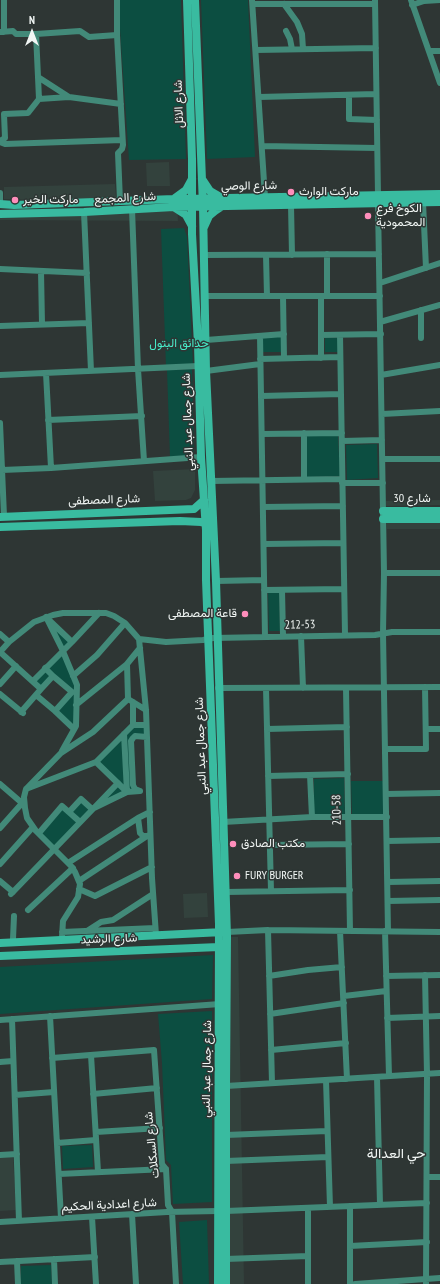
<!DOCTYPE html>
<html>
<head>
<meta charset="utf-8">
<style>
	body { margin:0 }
	#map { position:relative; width:440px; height:1284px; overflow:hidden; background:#2e3634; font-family:"PT Sans Narrow",sans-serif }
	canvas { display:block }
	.north { position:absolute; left:12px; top:12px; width:40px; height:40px; -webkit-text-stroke:3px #2e3634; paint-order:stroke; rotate:0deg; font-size:11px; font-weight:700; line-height:16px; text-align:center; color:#f1f6f4 }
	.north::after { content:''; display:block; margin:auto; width:14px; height:18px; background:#f1f6f4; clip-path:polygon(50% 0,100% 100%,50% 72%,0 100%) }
</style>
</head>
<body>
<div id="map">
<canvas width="440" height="1284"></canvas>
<div class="north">N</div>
</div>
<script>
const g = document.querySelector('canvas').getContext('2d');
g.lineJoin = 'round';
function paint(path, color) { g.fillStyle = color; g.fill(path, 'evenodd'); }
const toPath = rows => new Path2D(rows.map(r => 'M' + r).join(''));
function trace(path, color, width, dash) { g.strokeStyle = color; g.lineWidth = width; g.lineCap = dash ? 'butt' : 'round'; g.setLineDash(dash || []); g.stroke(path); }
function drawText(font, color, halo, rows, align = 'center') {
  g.font = font + ' "PT Sans Narrow",Vazirmatn,sans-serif'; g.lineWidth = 3; g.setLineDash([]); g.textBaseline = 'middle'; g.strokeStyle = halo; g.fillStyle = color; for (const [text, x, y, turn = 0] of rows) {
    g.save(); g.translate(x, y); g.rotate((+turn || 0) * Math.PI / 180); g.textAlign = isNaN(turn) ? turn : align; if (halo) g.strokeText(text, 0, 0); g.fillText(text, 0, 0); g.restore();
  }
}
const built = toPath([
	[169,162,170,186,147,186,146,163],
	[115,184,116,197,59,201,4,199,4,187],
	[177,203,178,221,0,220,0,208,61,209],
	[195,469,195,490,191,498,186,500,155,501,153,471],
	[440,500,440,505,386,506,386,501],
	[387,522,440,522,440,529,387,529],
	[207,893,208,917,184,918,183,894],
	[228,937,238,937,244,1284,228,1284],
	[13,1156,16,1210,0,1211,0,1157]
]);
const green = toPath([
	[118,0,181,0,186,159,129,160],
	[201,0,248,0,255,157,207,159],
	[184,228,187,237,193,365,166,366,161,229],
	[262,337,282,337,283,352,262,352],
	[325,338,338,338,338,352,325,352],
	[192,369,194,456,170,457,167,370],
	[338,435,340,476,307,477,306,436],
	[377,444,378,478,347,480,346,445],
	[268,592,279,592,280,631,269,631],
	[46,617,72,642,63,651,77,687,76,726,55,711,72,693,53,676,41,689,33,681,63,650],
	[133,725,146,725,147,737,133,738,135,789,92,809,55,849,39,833,62,806,69,812,81,799,92,809,118,783,96,762],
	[344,778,345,815,314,815,314,779],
	[351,781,383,781,384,814,352,814],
	[213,955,212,999,0,1014,0,967],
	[212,1011,212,1202,173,1204,171,1165,166,1160,162,1063,158,1014],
	[92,1145,93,1167,63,1169,62,1146],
	[207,1220,209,1284,183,1284,179,1222],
	[51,1265,52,1284,21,1284,21,1266]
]);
const street = toPath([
	[4,0,4,32],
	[117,0,117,35,123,145,122,149,118,153,120,201],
	[252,0,265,197],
	[375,0,378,195],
	[411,0,440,83],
	[253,4,375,4],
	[284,4,297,22,302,34,303,49],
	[412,5,424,1,440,0],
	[286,31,290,39,292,49],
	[0,32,13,31,16,34,36,34],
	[117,35,89,37,80,31,36,34,38,77,69,97,121,104],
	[256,50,376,48],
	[429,51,440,51],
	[38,77,39,99],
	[349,95,349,119,377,120],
	[259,97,376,94],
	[0,141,5,138,4,114,28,113,39,99,69,97],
	[0,142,5,144,122,140],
	[262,146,377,148],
	[0,193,0,204],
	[423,202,426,268],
	[378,203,384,573,383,633,388,931],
	[291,205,292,255],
	[132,209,138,369,144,461],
	[84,212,91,371],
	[327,254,327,296],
	[204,255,379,254],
	[266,255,267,296],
	[0,269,87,273],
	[41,271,42,324],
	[380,283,440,263],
	[205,296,380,296],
	[283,296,284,358],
	[321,296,321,358],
	[421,310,421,338],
	[380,322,440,305],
	[0,326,89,323],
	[321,335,381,334],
	[340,335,345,635],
	[260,336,265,637],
	[206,340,284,334],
	[260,359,340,357],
	[206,371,260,364],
	[46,373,51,468],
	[0,375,198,366],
	[381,375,440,365],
	[261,396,341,394],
	[382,414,440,411],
	[48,420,142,416],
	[0,423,4,516],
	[304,433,304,479],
	[262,434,342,433],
	[342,441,382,440],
	[383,459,440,459],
	[2,470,51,468,201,457],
	[211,481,342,479],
	[342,483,383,483],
	[263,507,343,506],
	[264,544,343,543],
	[384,573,440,573],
	[216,581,264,580],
	[264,590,344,589],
	[282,590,283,636],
	[46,617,62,649,77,685,76,726,62,751],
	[50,621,72,642,99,613],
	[0,634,9,642],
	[301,636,303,688],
	[139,639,166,642,203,640,213,638,375,635,392,632,440,632],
	[140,648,127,664,128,699,146,710],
	[0,652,9,642,34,622,53,615,63,613,106,613,114,616,125,623,139,639,146,710,152,878,156,935],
	[0,652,41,689,21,712],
	[73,676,97,655,125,623],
	[33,681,72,642],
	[0,684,16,666],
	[218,688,440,687],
	[266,688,271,891],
	[346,688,350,931],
	[41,689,53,676,45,668],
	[0,694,23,713],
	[36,695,55,711,72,692,53,676],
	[133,702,133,725,146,725],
	[76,705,127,664],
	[55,711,74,729],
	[133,725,96,762,127,792,140,791],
	[267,729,347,727],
	[426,729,440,729],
	[385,749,426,749,425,687],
	[96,762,26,789,61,753,93,732,128,699],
	[310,775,312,817],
	[268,776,348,774],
	[0,784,22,803],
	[26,789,24,797,25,808,27,818,36,831,71,866,75,872,80,884,78,897,63,921,62,937],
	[140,791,135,789,133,785,131,741,133,738,135,736,147,737],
	[386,794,440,793],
	[69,812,81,799,92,809,127,792,124,734],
	[223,822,312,817,387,817],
	[0,828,24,801],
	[39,833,62,806,80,822],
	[149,836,143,836,140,833,138,818,150,812],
	[387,841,440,840],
	[270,845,349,844],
	[68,863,138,818],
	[0,864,33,827],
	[0,881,13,892],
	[79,881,147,836],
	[388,882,440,881],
	[79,889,95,896,152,867],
	[226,892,350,890],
	[11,894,118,783],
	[388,901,440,900],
	[28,910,73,868],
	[268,930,272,1083],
	[87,931,101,922,113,920,153,894],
	[340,931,347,1079],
	[385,931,389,1076],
	[62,932,155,928],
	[227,932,268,930,440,932],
	[13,939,14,916],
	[425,975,427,1074,426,1284],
	[269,976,308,970,342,967],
	[386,976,440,975],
	[344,996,386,991],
	[270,1014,344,1003],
	[50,1016,61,1218],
	[387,1018,440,1016],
	[12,1019,19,1221],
	[0,1020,220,1004],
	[271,1050,346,1043],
	[91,1055,98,1172],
	[52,1058,154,1050,162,1164,166,1169,168,1205,172,1212,176,1284],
	[0,1062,13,1061],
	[377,1077,380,1205],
	[326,1080,330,1207],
	[226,1086,440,1073],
	[93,1094,157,1088],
	[15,1095,54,1092],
	[96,1132,160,1128],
	[226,1135,327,1131],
	[57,1143,96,1140],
	[0,1155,17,1154],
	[226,1161,328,1157],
	[59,1174,166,1169],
	[427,1177,440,1177],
	[350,1206,350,1284],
	[226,1211,427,1203],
	[132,1214,136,1284],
	[92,1217,96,1284],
	[0,1222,167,1212,218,1211],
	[350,1246,427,1242],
	[54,1259,55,1284],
	[226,1259,308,1256],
	[17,1261,18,1284],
	[0,1262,95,1257],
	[308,1284,308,1208],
	[355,1284,440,1278]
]);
const secondary = toPath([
	[187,0,192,159,192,234,198,344,201,457,206,530,206,580,219,924,218,1284],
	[195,0,203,206,206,371,216,581,227,936,226,1086,226,1284],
	[202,179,210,191,222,198],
	[175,198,186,190,192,179],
	[0,204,14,205,174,199,440,194],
	[175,208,186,215,192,226],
	[0,214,84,212,174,207,440,202],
	[204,227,209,216,215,211,221,207],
	[383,511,440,511],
	[0,517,194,509,204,500],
	[383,519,440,519],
	[0,527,180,521,201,522,209,524],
	[0,943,223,932],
	[0,956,219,947]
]);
const markers = [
	[291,192,4,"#fe8ebb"],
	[15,200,4,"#fe8ebb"],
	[368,216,4,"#fe8ebb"],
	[245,614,4,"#fe8ebb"],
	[233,844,4,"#fe8ebb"],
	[237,876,4,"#fe8ebb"]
];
const streetNames = [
	["شارع الاثل",179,104,-92],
	["شارع الوصي",249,186,-1],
	["شارع المجمع",125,198,-3],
	["شارع جمال عبد النبي",188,422,-92],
	["شارع 30",412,499],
	["شارع المصطفى",104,500,-2],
	["212-53",300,625,-1],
	["شارع جمال عبد النبي",201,746,-92],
	["210-58",337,810,-91],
	["شارع الرشيد",109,939,-2],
	["شارع جمال عبد النبي",207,1069,-89],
	["شارع السكلات",152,1145,-96],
	["شارع اعدادية الحكيم",109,1205,-3]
];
const poiNames = [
	["ماركت الوارث",299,192],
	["ماركت الخير",23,200],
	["الكوخ فرع",376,209],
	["المحمودية",376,223],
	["قاعة المصطفى",237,614,"right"],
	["مكتب الصادق",241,844],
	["FURY BURGER",245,876]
];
const parkNames = [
	["حدائق البتول",179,344]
];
const quarterNames = [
	["حي العدالة",396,1154]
];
paint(built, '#33423d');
paint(green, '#0c4e41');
trace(street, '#428a79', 6);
trace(secondary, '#39bba0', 8);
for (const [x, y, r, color] of markers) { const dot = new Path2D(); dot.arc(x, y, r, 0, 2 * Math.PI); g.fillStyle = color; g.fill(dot); trace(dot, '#2e3634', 1.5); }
drawText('12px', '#f1f6f4', '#2e3634', streetNames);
drawText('12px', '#f1f6f4', '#2e3634', poiNames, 'left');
drawText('12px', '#48efcc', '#2e3634', parkNames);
drawText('14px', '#f1f6f4', '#2e3634', quarterNames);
</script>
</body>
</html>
